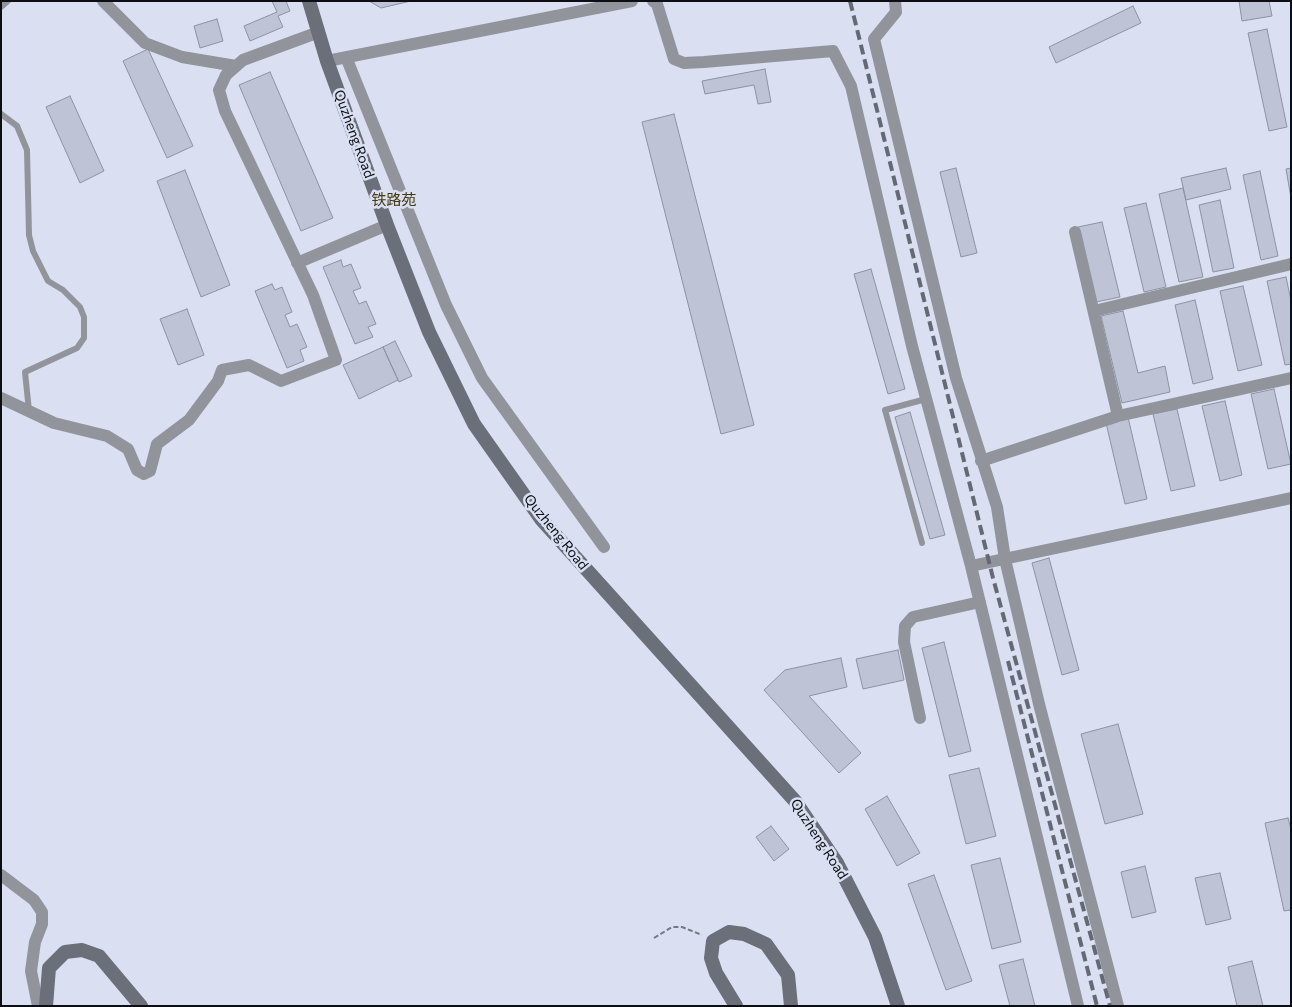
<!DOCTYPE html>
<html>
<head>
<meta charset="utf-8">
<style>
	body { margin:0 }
	#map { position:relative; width:1292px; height:1007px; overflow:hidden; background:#dae0f2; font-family:Commissioner,sans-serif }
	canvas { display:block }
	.frame { position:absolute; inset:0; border:2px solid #0d0e14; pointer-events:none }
</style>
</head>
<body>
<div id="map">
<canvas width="1292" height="1007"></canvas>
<div class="frame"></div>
</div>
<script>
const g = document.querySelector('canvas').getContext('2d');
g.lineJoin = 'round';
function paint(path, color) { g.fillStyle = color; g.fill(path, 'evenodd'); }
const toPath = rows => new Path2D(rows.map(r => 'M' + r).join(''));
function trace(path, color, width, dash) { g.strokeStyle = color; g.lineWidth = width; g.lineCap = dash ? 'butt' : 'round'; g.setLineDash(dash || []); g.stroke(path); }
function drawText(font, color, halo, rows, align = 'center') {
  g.font = font + ' Commissioner,"Noto Sans SC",sans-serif'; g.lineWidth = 5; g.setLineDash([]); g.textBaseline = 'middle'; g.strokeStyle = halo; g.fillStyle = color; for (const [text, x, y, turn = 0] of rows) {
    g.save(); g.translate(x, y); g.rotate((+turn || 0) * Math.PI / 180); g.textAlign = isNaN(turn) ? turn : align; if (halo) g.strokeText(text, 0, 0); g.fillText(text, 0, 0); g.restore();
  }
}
const building = toPath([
	[272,1,286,1,290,11,278,16,283,27,250,41,244,26,277,12,272,1],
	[369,1,411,1,381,8,369,1],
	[1239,1,1269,1,1272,16,1242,21,1239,1],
	[1133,6,1141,23,1056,63,1049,47,1133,6],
	[217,19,223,41,200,48,194,26,217,19],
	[1267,29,1287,127,1269,131,1248,33,1267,29],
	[148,49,193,146,167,158,123,61,148,49],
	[765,69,771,102,758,104,754,85,705,94,702,81,765,69],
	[270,72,333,218,301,231,239,85,270,72],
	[70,96,104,171,80,183,46,107,70,96],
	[674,114,754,425,721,434,642,122,674,114],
	[956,168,977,253,961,257,940,172,956,168],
	[1226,168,1231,189,1186,200,1181,178,1226,168],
	[1291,168,1291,198,1286,169,1291,168],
	[185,170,230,285,201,297,157,181,185,170],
	[1260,171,1278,256,1261,260,1243,175,1260,171],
	[1183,188,1203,277,1179,282,1159,194,1183,188],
	[1220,200,1234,268,1213,272,1199,205,1220,200],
	[1146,203,1166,287,1144,292,1124,208,1146,203],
	[1102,222,1120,297,1096,302,1078,227,1102,222],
	[341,260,343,267,351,264,361,288,353,291,359,304,366,301,376,324,368,327,373,337,355,344,323,267,341,260],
	[871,269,905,389,888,394,854,274,871,269],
	[1286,277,1291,301,1291,364,1285,365,1267,281,1286,277],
	[272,284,275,290,282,287,292,312,285,315,290,327,297,324,307,347,300,350,304,361,287,368,255,291,272,284],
	[1243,286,1262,365,1238,371,1220,291,1243,286],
	[1195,300,1213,379,1193,384,1175,305,1195,300],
	[187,309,204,355,178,365,160,319,187,309],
	[1123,311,1138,373,1165,366,1170,392,1122,403,1101,316,1123,311],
	[395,341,412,376,399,382,383,347,395,341],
	[383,347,398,380,359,399,343,365,383,347],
	[1274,389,1291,464,1268,469,1251,394,1274,389],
	[1225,401,1242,475,1220,481,1202,406,1225,401],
	[1177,409,1195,486,1171,491,1153,414,1177,409],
	[910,412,945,535,930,539,895,417,910,412],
	[1128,417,1147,499,1125,504,1106,423,1128,417],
	[1049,558,1079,670,1062,675,1032,563,1049,558],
	[944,642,971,751,949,757,922,648,944,642],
	[898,650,904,680,863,689,856,659,898,650],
	[841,658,847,687,809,696,861,753,839,773,764,690,785,670,841,658],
	[1118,724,1143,814,1105,824,1081,734,1118,724],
	[979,768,996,836,966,844,949,775,979,768],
	[887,796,920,853,897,866,865,809,887,796],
	[1288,818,1291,829,1291,910,1284,911,1265,823,1288,818],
	[771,826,789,849,774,861,756,837,771,826],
	[1000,858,1021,942,992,949,971,865,1000,858],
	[1145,866,1156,912,1132,918,1121,872,1145,866],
	[1220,873,1231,919,1206,925,1195,878,1220,873],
	[934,875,972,981,946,990,908,884,934,875],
	[1023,959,1035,1006,1010,1006,999,965,1023,959],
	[1252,961,1263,1006,1237,1006,1228,967,1252,961]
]);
const path = toPath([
	[654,938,672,927,682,927,702,935]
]);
const service = toPath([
	[1,7,8,1],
	[1,114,17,126,27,150,29,235,33,251,48,281,63,290,80,307,84,317,84,338,77,348,25,372,29,411],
	[922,543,885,410,926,399]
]);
const minor = toPath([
	[103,1,145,43,182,57,236,66],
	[653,1,657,4,674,59,684,63,704,62,833,51,851,86,912,346,971,566,1078,1006],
	[895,1,896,12,874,39,956,378,997,507,1005,559,1039,704,1118,1006],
	[346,57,446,305,482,378,604,547],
	[327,61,632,1],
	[1075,232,1118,416],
	[297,263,387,225],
	[1094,311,1291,264],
	[1,398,54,423,107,436,128,449,137,470,144,474,150,471,157,444,189,420,218,381,222,370,249,365,281,381,336,360,313,295,225,111,219,90,226,75,243,60,319,32],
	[981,461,1118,416,1291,378],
	[971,566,1291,498],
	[920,718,904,642,905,626,913,617,980,602],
	[1,875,34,900,42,912,42,924,35,942,31,971,38,1006]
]);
const secondary = toPath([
	[309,1,327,61,387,225,429,332,474,424,541,519,795,801,837,863,875,937,898,1006],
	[46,1006,49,968,65,952,82,950,99,956,141,1006],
	[736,1006,716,973,711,958,713,941,729,932,744,934,766,944,788,975,791,1006]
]);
const rail = toPath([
	[850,1,993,578,1110,1006],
	[1008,661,1097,1006]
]);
const streetNames = [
	["Quzheng Road",354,134,70],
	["Quzheng Road",556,532,51],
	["Quzheng Road",819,839,57]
];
const neighbourhoodNames = [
	["铁路苑",394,200]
];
paint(building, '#bec4d6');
trace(building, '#8c92a3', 1);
trace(path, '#757884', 2, [5, 2.5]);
trace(service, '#91949b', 6);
trace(minor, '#91949b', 12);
trace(secondary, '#6b6f7a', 14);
trace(rail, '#656974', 4, [10, 5]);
drawText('14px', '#0d0e14', '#dae0f2', streetNames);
drawText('15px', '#463910', '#dae0f2', neighbourhoodNames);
</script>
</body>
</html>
